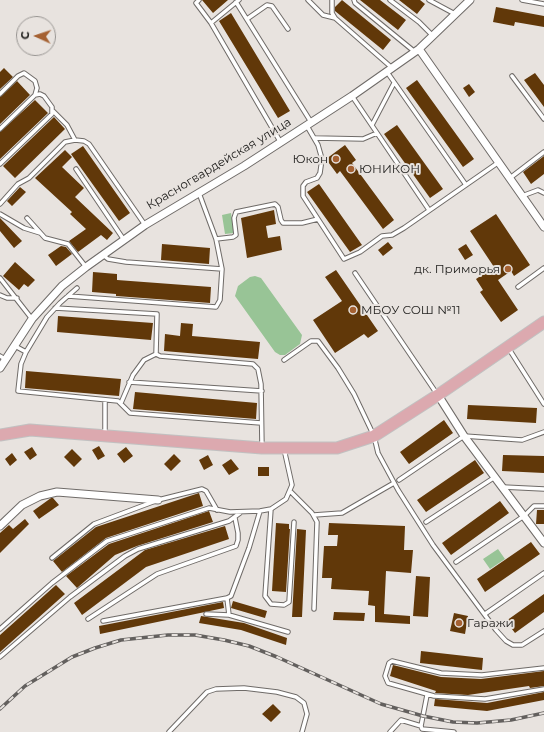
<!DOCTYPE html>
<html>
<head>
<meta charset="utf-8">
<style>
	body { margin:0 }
	#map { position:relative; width:544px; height:732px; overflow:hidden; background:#e8e3df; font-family:Montserrat,sans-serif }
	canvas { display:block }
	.north { position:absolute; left:16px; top:16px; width:40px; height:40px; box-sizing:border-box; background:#e8e3df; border:1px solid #999693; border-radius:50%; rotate:273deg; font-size:11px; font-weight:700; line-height:16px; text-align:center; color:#232220 }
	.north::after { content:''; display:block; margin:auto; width:14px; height:18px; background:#a56132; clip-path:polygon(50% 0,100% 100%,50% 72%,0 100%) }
</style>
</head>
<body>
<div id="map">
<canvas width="544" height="732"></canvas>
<div class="north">С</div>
</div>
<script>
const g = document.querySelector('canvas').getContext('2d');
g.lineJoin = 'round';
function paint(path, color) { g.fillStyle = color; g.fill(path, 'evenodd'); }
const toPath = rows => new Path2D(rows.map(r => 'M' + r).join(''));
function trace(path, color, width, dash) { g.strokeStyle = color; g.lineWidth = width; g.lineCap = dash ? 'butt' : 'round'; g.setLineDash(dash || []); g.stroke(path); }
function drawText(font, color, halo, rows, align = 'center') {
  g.font = font + ' Montserrat,sans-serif'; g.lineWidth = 4; g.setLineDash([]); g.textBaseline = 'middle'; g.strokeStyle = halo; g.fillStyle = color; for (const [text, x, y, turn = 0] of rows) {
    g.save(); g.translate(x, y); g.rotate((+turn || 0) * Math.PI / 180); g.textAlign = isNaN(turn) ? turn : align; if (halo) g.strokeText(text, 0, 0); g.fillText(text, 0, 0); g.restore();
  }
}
const green = toPath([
	[231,213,234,233,225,234,222,215],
	[255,276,261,278,302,335,300,344,285,355,280,355,275,352,235,296,238,286,250,277],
	[498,549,505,559,490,569,483,559]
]);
const building = toPath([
	[202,0,228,0,213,13],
	[342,0,391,40,383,50,335,11,335,7],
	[360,0,380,0,406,20,398,30],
	[399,0,420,0,425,4,417,14],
	[496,7,544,16,544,27,515,22,514,26,493,22],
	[231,13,290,111,278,118,219,21],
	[4,68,13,77,0,89,0,72],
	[535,73,544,85,544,107,524,80],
	[417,80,474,159,463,167,406,88],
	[17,81,30,95,0,124,0,97],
	[469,84,475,92,469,97,463,88],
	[35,100,48,113,0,159,0,132],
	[54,117,65,129,15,178,3,166],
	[397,125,443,189,430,198,384,134],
	[345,145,356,160,352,163,394,220,383,229,340,171,337,174,326,159],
	[83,146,130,213,119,221,71,154],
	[65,150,72,157,62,167,84,188,75,197,113,233,107,240,101,235,78,252,69,241,86,229,70,214,72,212,35,178],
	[544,156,544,174,531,184,523,172],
	[319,184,362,245,350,252,307,192],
	[20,187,26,192,12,206,7,201],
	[274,210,276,224,266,226,268,238,280,236,282,250,247,258,241,218],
	[496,214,530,265,514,276,511,271,498,280,518,310,501,322,480,292,483,290,476,279,494,267,470,231],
	[0,218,22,241,14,248,0,231],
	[388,242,393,248,383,256,378,250],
	[162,244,210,248,209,264,161,260],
	[466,244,473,255,465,260,458,249],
	[61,246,66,247,72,254,56,266,48,255],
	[15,262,35,280,28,287,24,284,19,290,3,276],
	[336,270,378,331,368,338,364,334,335,353,313,320,342,301,325,277],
	[93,272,117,274,117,280,211,287,210,303,116,296,116,294,92,292],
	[58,316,153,323,151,340,57,332],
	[181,323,193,324,192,336,260,342,258,359,164,351,165,334,180,336],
	[26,371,121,379,119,396,25,388],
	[135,392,257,403,256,419,133,409],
	[468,405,537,408,536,423,467,419],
	[444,420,453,433,409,464,400,452],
	[99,446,105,456,98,460,92,450],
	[32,447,37,455,30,460,24,452],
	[126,447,133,456,124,463,117,454],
	[72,449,82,459,74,467,64,457],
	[12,453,17,460,10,466,5,459],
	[174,454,181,461,171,471,164,464],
	[208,455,213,465,204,470,199,460],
	[503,455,544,456,544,473,502,471],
	[231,459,239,469,229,475,222,465],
	[475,460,484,473,426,512,417,500],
	[258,467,269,467,269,476,258,476],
	[199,493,203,506,106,538,62,572,53,561,96,527],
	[51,498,53,498,59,505,39,519,33,511],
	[500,501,509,513,451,555,442,543],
	[537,510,544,510,544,524,536,524],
	[209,511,213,522,137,546,115,555,77,588,66,576,109,544],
	[25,519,29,524,0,553,0,533,9,525,13,529],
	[276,523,289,524,289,529,290,529,286,592,272,591],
	[329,523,405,526,404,550,413,550,411,573,386,571,384,614,410,616,410,624,375,622,375,606,368,605,369,591,331,589,332,578,322,578,324,546,337,546,338,535,328,535],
	[225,526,229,539,146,567,82,615,74,603,145,550],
	[297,529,306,530,302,617,292,617],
	[531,542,540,554,485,592,477,579],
	[416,576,430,577,428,617,413,616],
	[56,585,65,594,0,652,0,635],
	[544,594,544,612,515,633,506,621],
	[233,601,267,611,265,618,231,608],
	[223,602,224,608,100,634,99,626],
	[334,612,365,613,364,621,333,620],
	[454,613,468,616,465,634,450,631],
	[201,616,244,623,287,638,286,645,241,630,199,623],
	[421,651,483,658,482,670,420,663],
	[393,665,441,677,481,679,544,671,544,686,530,688,529,686,468,695,435,693,436,691,390,676],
	[544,692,544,700,487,711,434,706,435,699,487,703],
	[273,704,281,712,271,722,262,714]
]);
const service = toPath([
	[199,0,196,3,211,23,281,143],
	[308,0,323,15,335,18],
	[332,0,332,13,335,18,391,67],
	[354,0,355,3,415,52],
	[390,0,419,22,433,36],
	[429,0,455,14],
	[522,0,544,4],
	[236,2,311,122],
	[247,19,267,5,272,6,288,29],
	[211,23,239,0],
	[387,72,466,185],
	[512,76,544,119],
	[0,94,18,76,24,73,35,81,37,88,35,95],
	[352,96,429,210],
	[53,111,67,125,75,140],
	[372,125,394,83],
	[307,126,318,145,322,159,320,173,317,178,306,182,303,186,303,196,344,259,360,252,382,236,392,235,404,228,499,162],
	[0,129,35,95,40,94,44,96,52,107,52,114,0,164],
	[315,138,363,139,377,133],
	[76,169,124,240],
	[510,178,544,152],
	[522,196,538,190,544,193],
	[0,204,18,184,29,178,65,142,75,140,84,141,89,144,145,225],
	[0,214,24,228,40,233],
	[27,218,45,238,68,244,86,267],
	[216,239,233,237,236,235,234,218,236,212,275,204,278,207,281,220,283,223,302,223,318,219],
	[103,255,108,259,126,262,222,269],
	[355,273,437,394],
	[0,278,32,319],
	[518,287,544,268],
	[77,288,60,303,47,317,26,352,21,364,18,391,118,401,130,413,261,423],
	[0,295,7,298,17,298],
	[68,296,216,307,220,300,222,269,216,239,199,193],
	[55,308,157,314,156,354,160,356,253,364,258,369,261,384,262,447],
	[15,346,26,352],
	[509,349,544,404],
	[0,356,5,359],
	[284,360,311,341,318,341,338,368,354,394,374,436,378,453,398,490,433,545,496,630,506,641,513,645,522,645,544,631],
	[129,382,262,391],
	[121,403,133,375,144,360,156,354],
	[105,435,105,400],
	[399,480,464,436,522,440,544,432],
	[503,487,544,489],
	[291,492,312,513,317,522,314,609],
	[271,509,265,596,271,604,284,605,289,602,294,522],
	[314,515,342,513,394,483],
	[426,522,495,477],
	[52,558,94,524,158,500,202,489,206,491,217,510],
	[456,562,524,516,534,506,544,506],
	[227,598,229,615],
	[206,614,229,615,288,632],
	[485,614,544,573],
	[88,619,157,574,236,546,238,540,238,533,235,518],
	[103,621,227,598,231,596,249,548,260,511],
	[0,629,52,583,107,541,209,508,230,512,260,511,271,509,286,499,292,485,284,449],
	[0,657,70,597,125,556,138,549,229,521,240,513],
	[544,668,482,675,441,673,392,661,389,663,385,676,388,683,434,696,485,699,544,689],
	[427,695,421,726,422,729,454,732],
	[169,732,207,692,216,689,244,688,277,692,296,697,304,703,307,714,302,732],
	[390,732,401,720,421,726]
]);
const minor = toPath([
	[419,49,544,227],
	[0,368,32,319,62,286,86,267,145,225,244,166,352,96,419,49,470,0],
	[438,395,464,436,544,543],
	[0,526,22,505,40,496,57,492,158,500]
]);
const primary = toPath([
	[0,435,30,430,262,448,337,448,374,436,438,395,544,322]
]);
const rail = toPath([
	[0,709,25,686,72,657,95,648,121,640,168,635,195,635,224,640,249,646,277,657,381,704,423,716,453,722,477,723,511,720,544,713]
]);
const markers = [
	[336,159,4,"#a56132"],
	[351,169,4,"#a56132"],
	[508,269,4,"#a56132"],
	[353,310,4,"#a56132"],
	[459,623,4,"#a56132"]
];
const poiNames = [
	["Юкон",328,159,"right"],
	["ЮНИКОН",359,169],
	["дк. Приморья",500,269,"right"],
	["МБОУ СОШ №11",361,310],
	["Гаражи",467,623]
];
const streetNames = [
	["Красногвардейская улица",219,164,-31]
];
paint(green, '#98c496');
paint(building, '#613809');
trace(service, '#6f6b68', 5.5);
trace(minor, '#6f6b68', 9);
trace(primary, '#c1c1c1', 13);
trace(service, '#fff', 3.5);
trace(minor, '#fff', 7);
trace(primary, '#dca9af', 11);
trace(rail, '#63605e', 3.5);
trace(rail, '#e8e3df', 2, [6]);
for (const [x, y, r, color] of markers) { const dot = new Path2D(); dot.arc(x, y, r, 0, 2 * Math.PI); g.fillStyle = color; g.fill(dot); trace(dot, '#e8e3df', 1.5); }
drawText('12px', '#232220', '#e8e3df', poiNames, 'left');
drawText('12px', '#232220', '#e8e3df', streetNames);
</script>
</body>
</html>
